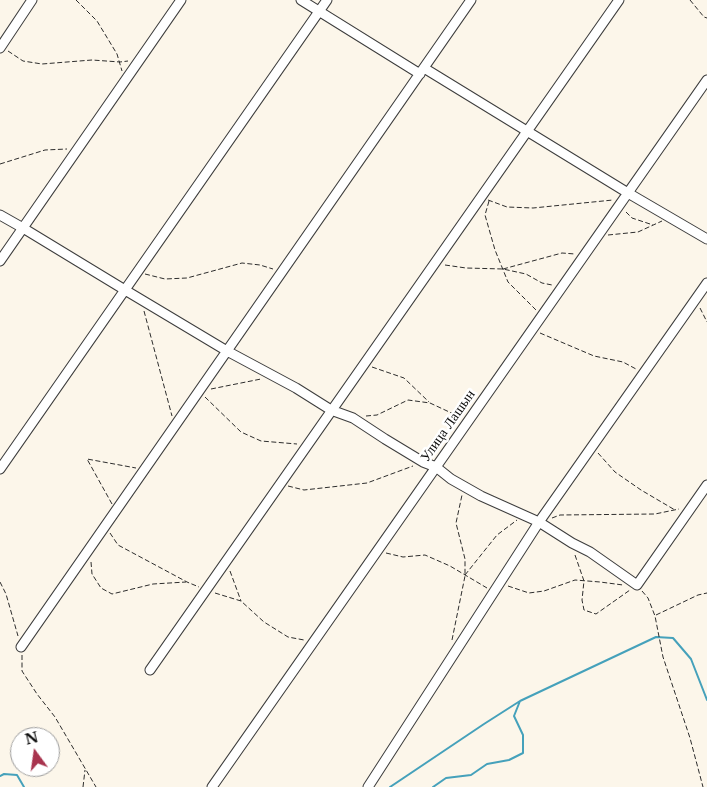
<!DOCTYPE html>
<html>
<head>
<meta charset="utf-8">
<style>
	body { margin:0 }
	#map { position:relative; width:707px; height:787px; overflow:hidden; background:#fcf6ea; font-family:"Libre Baskerville",serif }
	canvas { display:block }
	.north { position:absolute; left:10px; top:727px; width:50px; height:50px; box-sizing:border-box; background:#fff; border:1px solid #9d9d9d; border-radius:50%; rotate:346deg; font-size:14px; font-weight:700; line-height:20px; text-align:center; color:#0a0a0a }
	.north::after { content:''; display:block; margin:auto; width:18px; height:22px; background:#a8344e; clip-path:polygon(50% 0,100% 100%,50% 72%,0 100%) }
</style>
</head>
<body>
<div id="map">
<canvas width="707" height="787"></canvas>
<div class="north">N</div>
</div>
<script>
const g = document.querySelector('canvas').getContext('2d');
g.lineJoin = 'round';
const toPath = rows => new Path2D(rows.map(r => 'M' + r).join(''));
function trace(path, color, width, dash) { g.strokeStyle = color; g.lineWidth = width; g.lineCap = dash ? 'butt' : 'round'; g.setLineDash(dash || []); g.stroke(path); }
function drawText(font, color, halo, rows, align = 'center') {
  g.font = font + ' "Libre Baskerville",serif'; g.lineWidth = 5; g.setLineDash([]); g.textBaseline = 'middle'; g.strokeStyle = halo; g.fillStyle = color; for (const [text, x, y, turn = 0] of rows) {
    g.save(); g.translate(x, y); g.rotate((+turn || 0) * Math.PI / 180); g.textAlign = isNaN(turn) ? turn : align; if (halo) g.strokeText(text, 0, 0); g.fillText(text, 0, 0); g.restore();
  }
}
const stream = toPath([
	[0,776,4,774,17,775,24,787],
	[390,787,484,724,520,701,656,637,673,638,691,659,707,700],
	[433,787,446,778,471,775,487,764,509,760,523,753,523,735,514,716,520,701]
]);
const path = toPath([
	[76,0,97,21,117,54,122,71],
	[690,0,704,17,707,18],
	[8,51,23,61,42,64,92,60,120,62,128,61],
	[0,164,45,150,67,149],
	[488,200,507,207,533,208,613,200],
	[489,201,485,215,495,250,508,282,537,311],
	[626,212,632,218,653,225],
	[608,235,638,232,662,221],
	[445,265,466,268,503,269,526,274,542,283,552,285],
	[503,269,562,253,575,254],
	[145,274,165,279,187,278,242,263,260,265,273,269],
	[700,308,707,322],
	[144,311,172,416],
	[540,333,594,356,623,362,636,369],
	[372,367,404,378,429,402],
	[211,389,261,379],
	[205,397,241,432,261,441,297,444],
	[366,416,377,415,408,400,430,403,460,417],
	[598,453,615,472,641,490,675,510],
	[288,486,304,490,367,483,413,466],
	[112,504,87,459,136,468],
	[552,518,560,515,655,514,679,509],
	[110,533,118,545,187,582,199,587],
	[386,553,403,557,425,555,450,566,487,588],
	[575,555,584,581,582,600,584,610,596,614,630,590],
	[91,562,92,574,101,588,112,594,153,584,186,582],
	[230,571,241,601],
	[465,575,497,535,517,520],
	[0,582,6,594,18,636],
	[508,586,529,593,544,591,575,580,600,582,623,585],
	[642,591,648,598,655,616,663,657,690,738,703,787],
	[215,593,241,601,264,622,288,637,304,640],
	[656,615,698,595,707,593],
	[452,640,465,576,465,559,456,523,462,495],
	[22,655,22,671,37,694,55,717,96,787],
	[83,787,85,770]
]);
const minor = toPath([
	[301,0,420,74],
	[0,48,32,0],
	[424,68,628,193,707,239],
	[0,215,23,228,125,290,227,351,296,388,331,410,353,418,385,439,423,462,436,467,451,479,481,496,539,522,572,543,590,552,637,585,707,485],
	[0,261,181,0],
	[0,469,327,0],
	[21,647,471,0],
	[150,670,619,0],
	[212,787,707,80],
	[368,787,539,522,707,283]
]);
const streetNames = [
	["Улица Лашын",448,426,-55]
];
trace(stream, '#45a1bb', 2);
trace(minor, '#3d3d3d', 11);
trace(path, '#2c2c2c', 1, [5, 2.5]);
trace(minor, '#fff', 9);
drawText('14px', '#0a0a0a', '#fff', streetNames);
</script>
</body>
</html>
